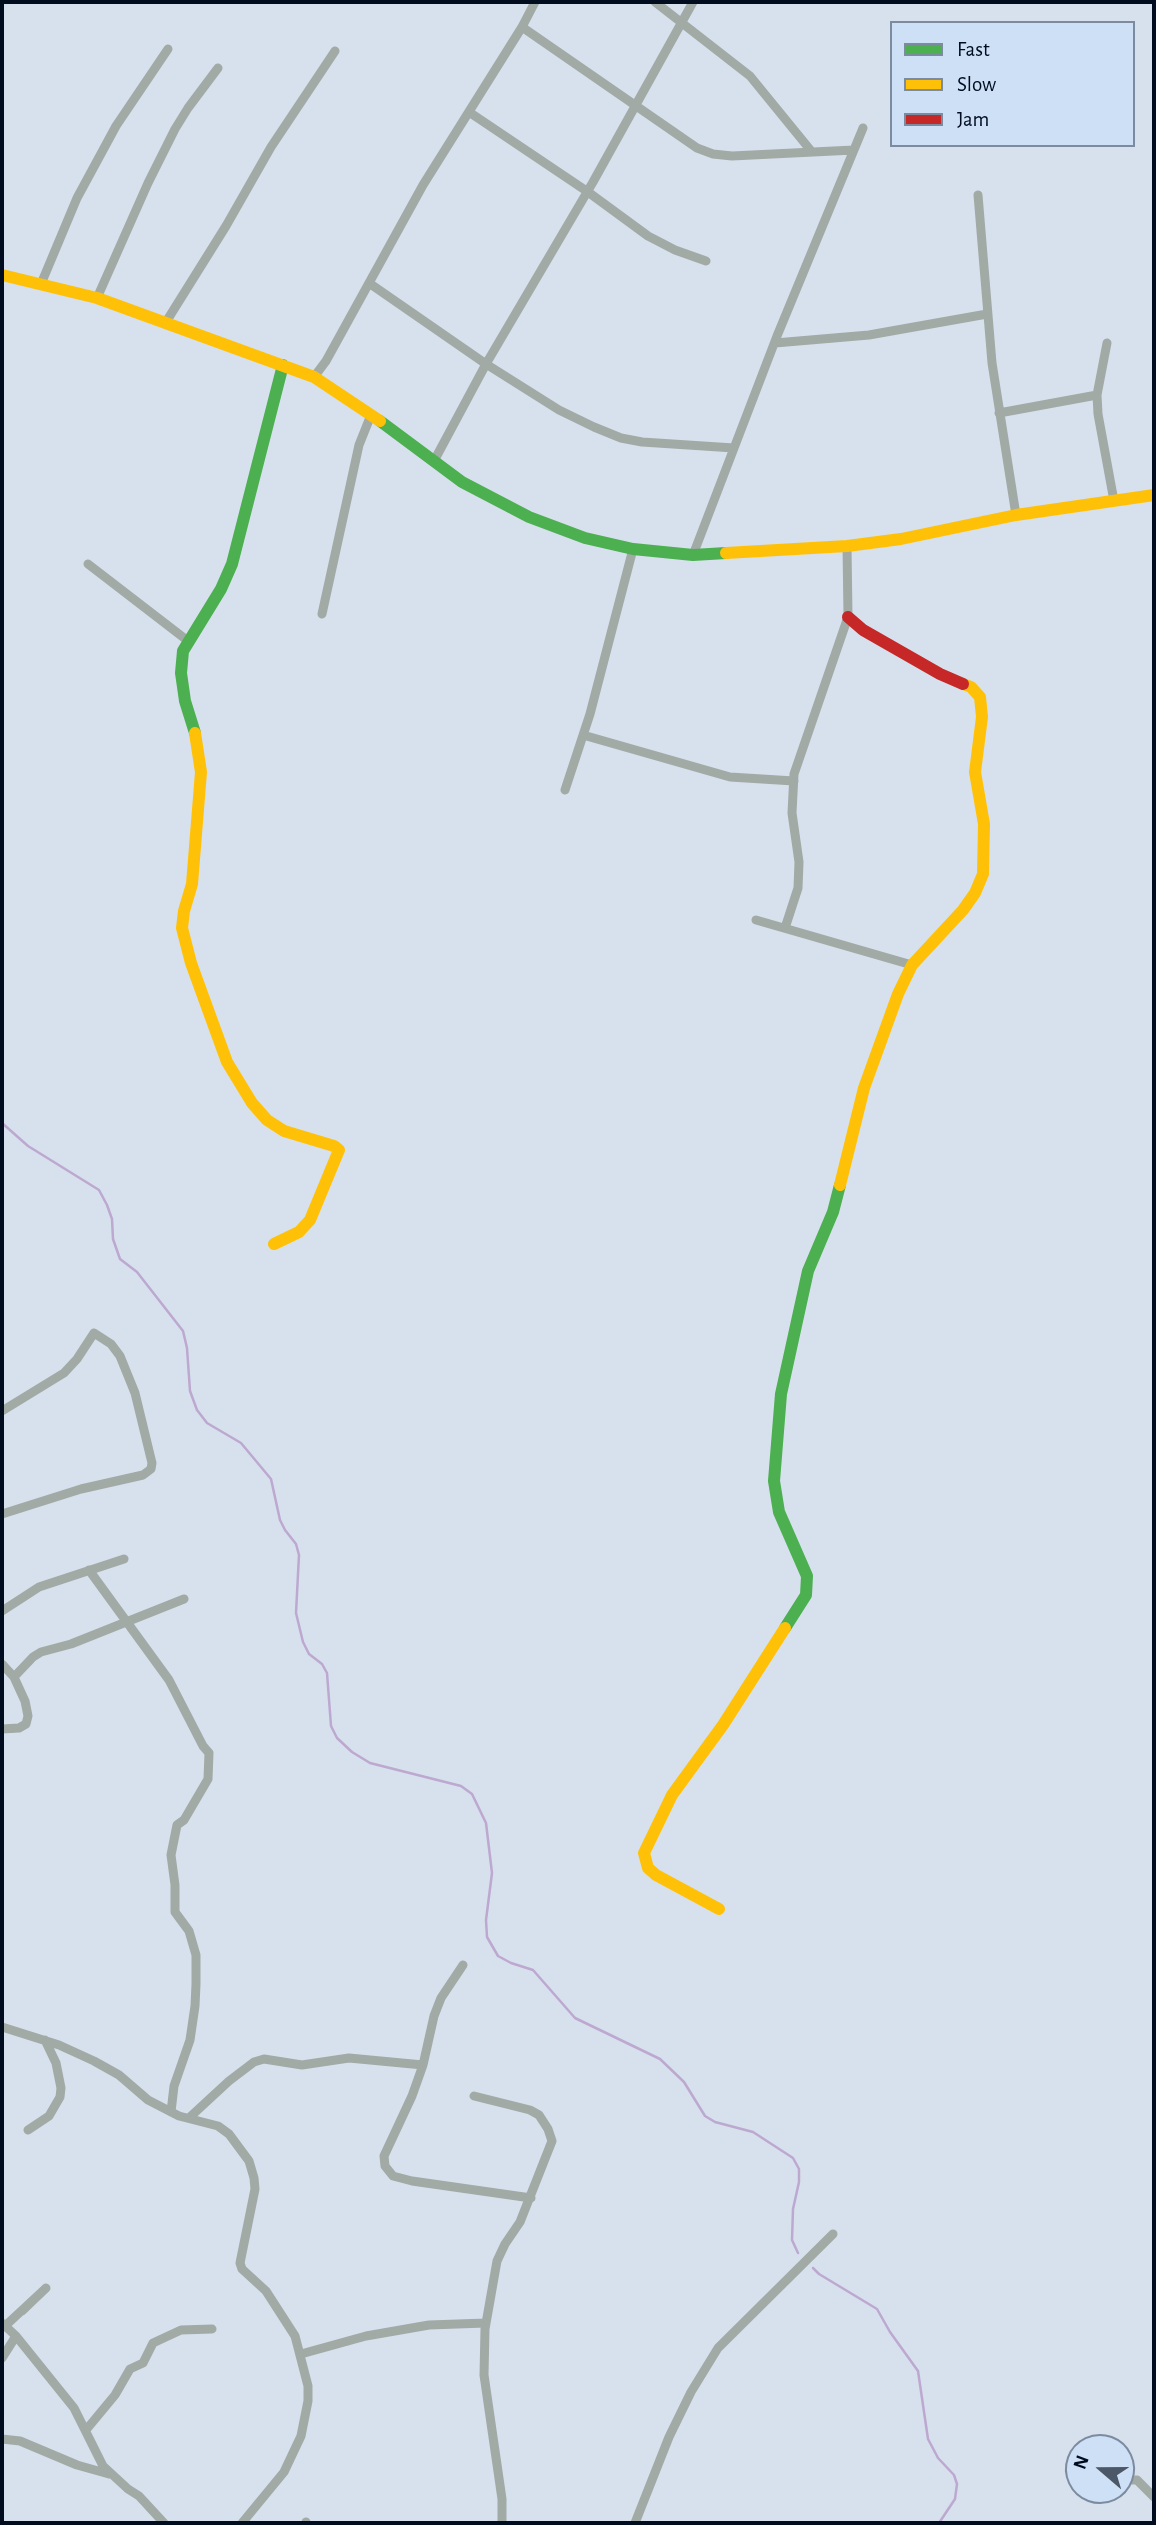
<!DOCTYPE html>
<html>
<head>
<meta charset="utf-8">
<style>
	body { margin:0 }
	#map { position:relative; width:1156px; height:2525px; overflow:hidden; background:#d7e1ed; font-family:"Alegreya Sans",sans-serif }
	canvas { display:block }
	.frame { position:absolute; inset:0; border:4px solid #010c1f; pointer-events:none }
	.legend { position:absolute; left:890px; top:21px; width:245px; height:126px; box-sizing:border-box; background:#cee0f6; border:2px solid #7c8ba0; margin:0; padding:9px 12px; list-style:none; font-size:21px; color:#010c1f }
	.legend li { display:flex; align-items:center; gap:14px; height:35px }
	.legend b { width:35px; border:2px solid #7c8ba0 }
	.north { position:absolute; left:1065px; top:2434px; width:70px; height:70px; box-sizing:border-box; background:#cee0f6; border:2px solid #7c8ba0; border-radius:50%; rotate:290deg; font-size:19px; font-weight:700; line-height:28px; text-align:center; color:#010c1f }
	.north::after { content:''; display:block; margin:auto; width:24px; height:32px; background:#4c5767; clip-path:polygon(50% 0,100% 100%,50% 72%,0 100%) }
</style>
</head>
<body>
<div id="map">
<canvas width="1156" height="2525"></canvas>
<div class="frame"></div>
<ul class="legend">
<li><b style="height:9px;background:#4caf50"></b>Fast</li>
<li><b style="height:9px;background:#ffc107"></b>Slow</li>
<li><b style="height:9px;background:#c62828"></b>Jam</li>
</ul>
<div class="north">N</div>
</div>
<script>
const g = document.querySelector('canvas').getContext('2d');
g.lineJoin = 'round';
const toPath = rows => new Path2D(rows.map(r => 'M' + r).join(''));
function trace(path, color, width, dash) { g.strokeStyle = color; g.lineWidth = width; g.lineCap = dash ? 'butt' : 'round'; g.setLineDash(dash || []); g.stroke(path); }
const stream = toPath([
	[2,1123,28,1146,99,1190,107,1205,112,1219,113,1239,120,1259,137,1272,183,1331,187,1348,190,1391,197,1410,207,1423,241,1443,271,1479,280,1520,285,1530,296,1544,299,1555,296,1613,303,1642,309,1654,322,1664,327,1673,331,1726,337,1738,352,1752,370,1763,461,1786,472,1794,486,1823,492,1873,486,1920,487,1937,498,1956,511,1963,533,1970,575,2018,660,2059,684,2082,705,2116,715,2122,753,2132,793,2158,799,2169,799,2182,793,2209,792,2240,798,2253],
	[813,2268,819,2274,877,2309,890,2332,918,2371,928,2439,938,2458,954,2475,957,2484,955,2499,939,2523]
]);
const street = toPath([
	[655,2,750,76,812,152],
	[522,27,697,148,713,154,732,156,854,150],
	[469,112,588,192,648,236,675,250,706,261],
	[978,195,992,363,1016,515],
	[369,283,486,364,559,410,594,427,621,438,642,442,734,448],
	[41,284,77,198,116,126,168,49],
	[97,298,148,183,175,129,188,108,218,68],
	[166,322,226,226,271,147,335,51],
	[775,343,869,335,987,314],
	[1107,343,1097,395,1098,414,1114,501],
	[314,377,326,361,423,185,522,27,535,2],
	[999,413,1097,395],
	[434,461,486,364,593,182,693,2],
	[693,555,777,336,863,128],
	[88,564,188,641],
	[322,614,359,445,371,415],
	[583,735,730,777,794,781],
	[565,790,590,714,633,549],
	[756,920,912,965],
	[785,928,798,888,799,862,792,813,794,774,848,617,847,546],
	[2,1411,64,1373,77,1359,94,1333,111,1344,120,1356,135,1393,152,1463,151,1469,143,1475,81,1489,2,1514],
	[89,1570,169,1680,203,1746,209,1753,208,1779,184,1820,177,1825,171,1855,175,1885,175,1912,189,1931,196,1955,196,1984,195,2006,190,2040,174,2086,171,2112],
	[2,1611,39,1587,124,1559],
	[2,1664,14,1677,25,1701,28,1716,26,1724,19,1728,2,1729],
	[14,1677,33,1657,41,1652,71,1644,184,1599],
	[463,1965,441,1998,434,2016,423,2065,412,2096,384,2156,385,2166,393,2176,412,2181,531,2198],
	[2,2027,59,2045,94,2061,119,2075,148,2100,179,2116,218,2126,229,2134,249,2161,254,2178,255,2189,240,2263,242,2269,266,2291,295,2336,308,2386,308,2401,301,2436,284,2472,242,2523],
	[474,2096,530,2110,539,2115,548,2129,552,2141,520,2222,505,2244,497,2261,485,2329,484,2375,502,2499,502,2523],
	[190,2117,229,2081,254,2062,264,2059,302,2065,349,2058,423,2065],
	[28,2130,49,2116,60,2097,61,2088,56,2063,45,2040],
	[2,2323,16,2336,74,2408,103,2466,128,2489,139,2496,164,2523],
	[4,2327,46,2288,22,2311],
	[301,2354,366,2336,429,2325,486,2323],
	[2,2358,16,2336],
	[86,2430,115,2395,130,2369,143,2363,153,2343,181,2330,212,2329],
	[2,2439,20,2441,77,2465,109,2474],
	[1121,2480,1137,2480,1154,2497],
	[1091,2496,1100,2490],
	[306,2523,306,2522],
	[635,2523,669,2437,691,2392,718,2348,833,2234]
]);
const fast = toPath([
	[380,421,462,482,529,517,585,538,633,549,693,555,726,553],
	[195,733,185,701,181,673,183,651,221,589,232,564,283,365],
	[785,1628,806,1595,807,1576,779,1512,774,1481,781,1394,808,1271,833,1212,840,1185]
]);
const slow = toPath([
	[2,275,97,298,314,377,380,421],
	[726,553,847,546,901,539,1016,515,1154,495],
	[195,733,201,772,192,884,184,911,182,928,191,963,227,1062,252,1103,267,1120,284,1131,334,1146,339,1150,310,1220,299,1232,274,1244],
	[840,1185,864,1088,898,994,912,965,963,910,975,893,983,874,984,824,975,772,982,717,980,697,971,687,963,684],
	[719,1909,656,1875,648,1868,644,1853,672,1795,723,1725,785,1628]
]);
const jam = toPath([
	[848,617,863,630,940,674,963,684]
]);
trace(stream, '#bda8d0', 2.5);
trace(street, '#a2aaa6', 9);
trace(fast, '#4caf50', 12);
trace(slow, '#ffc107', 12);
trace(jam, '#c62828', 12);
</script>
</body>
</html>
